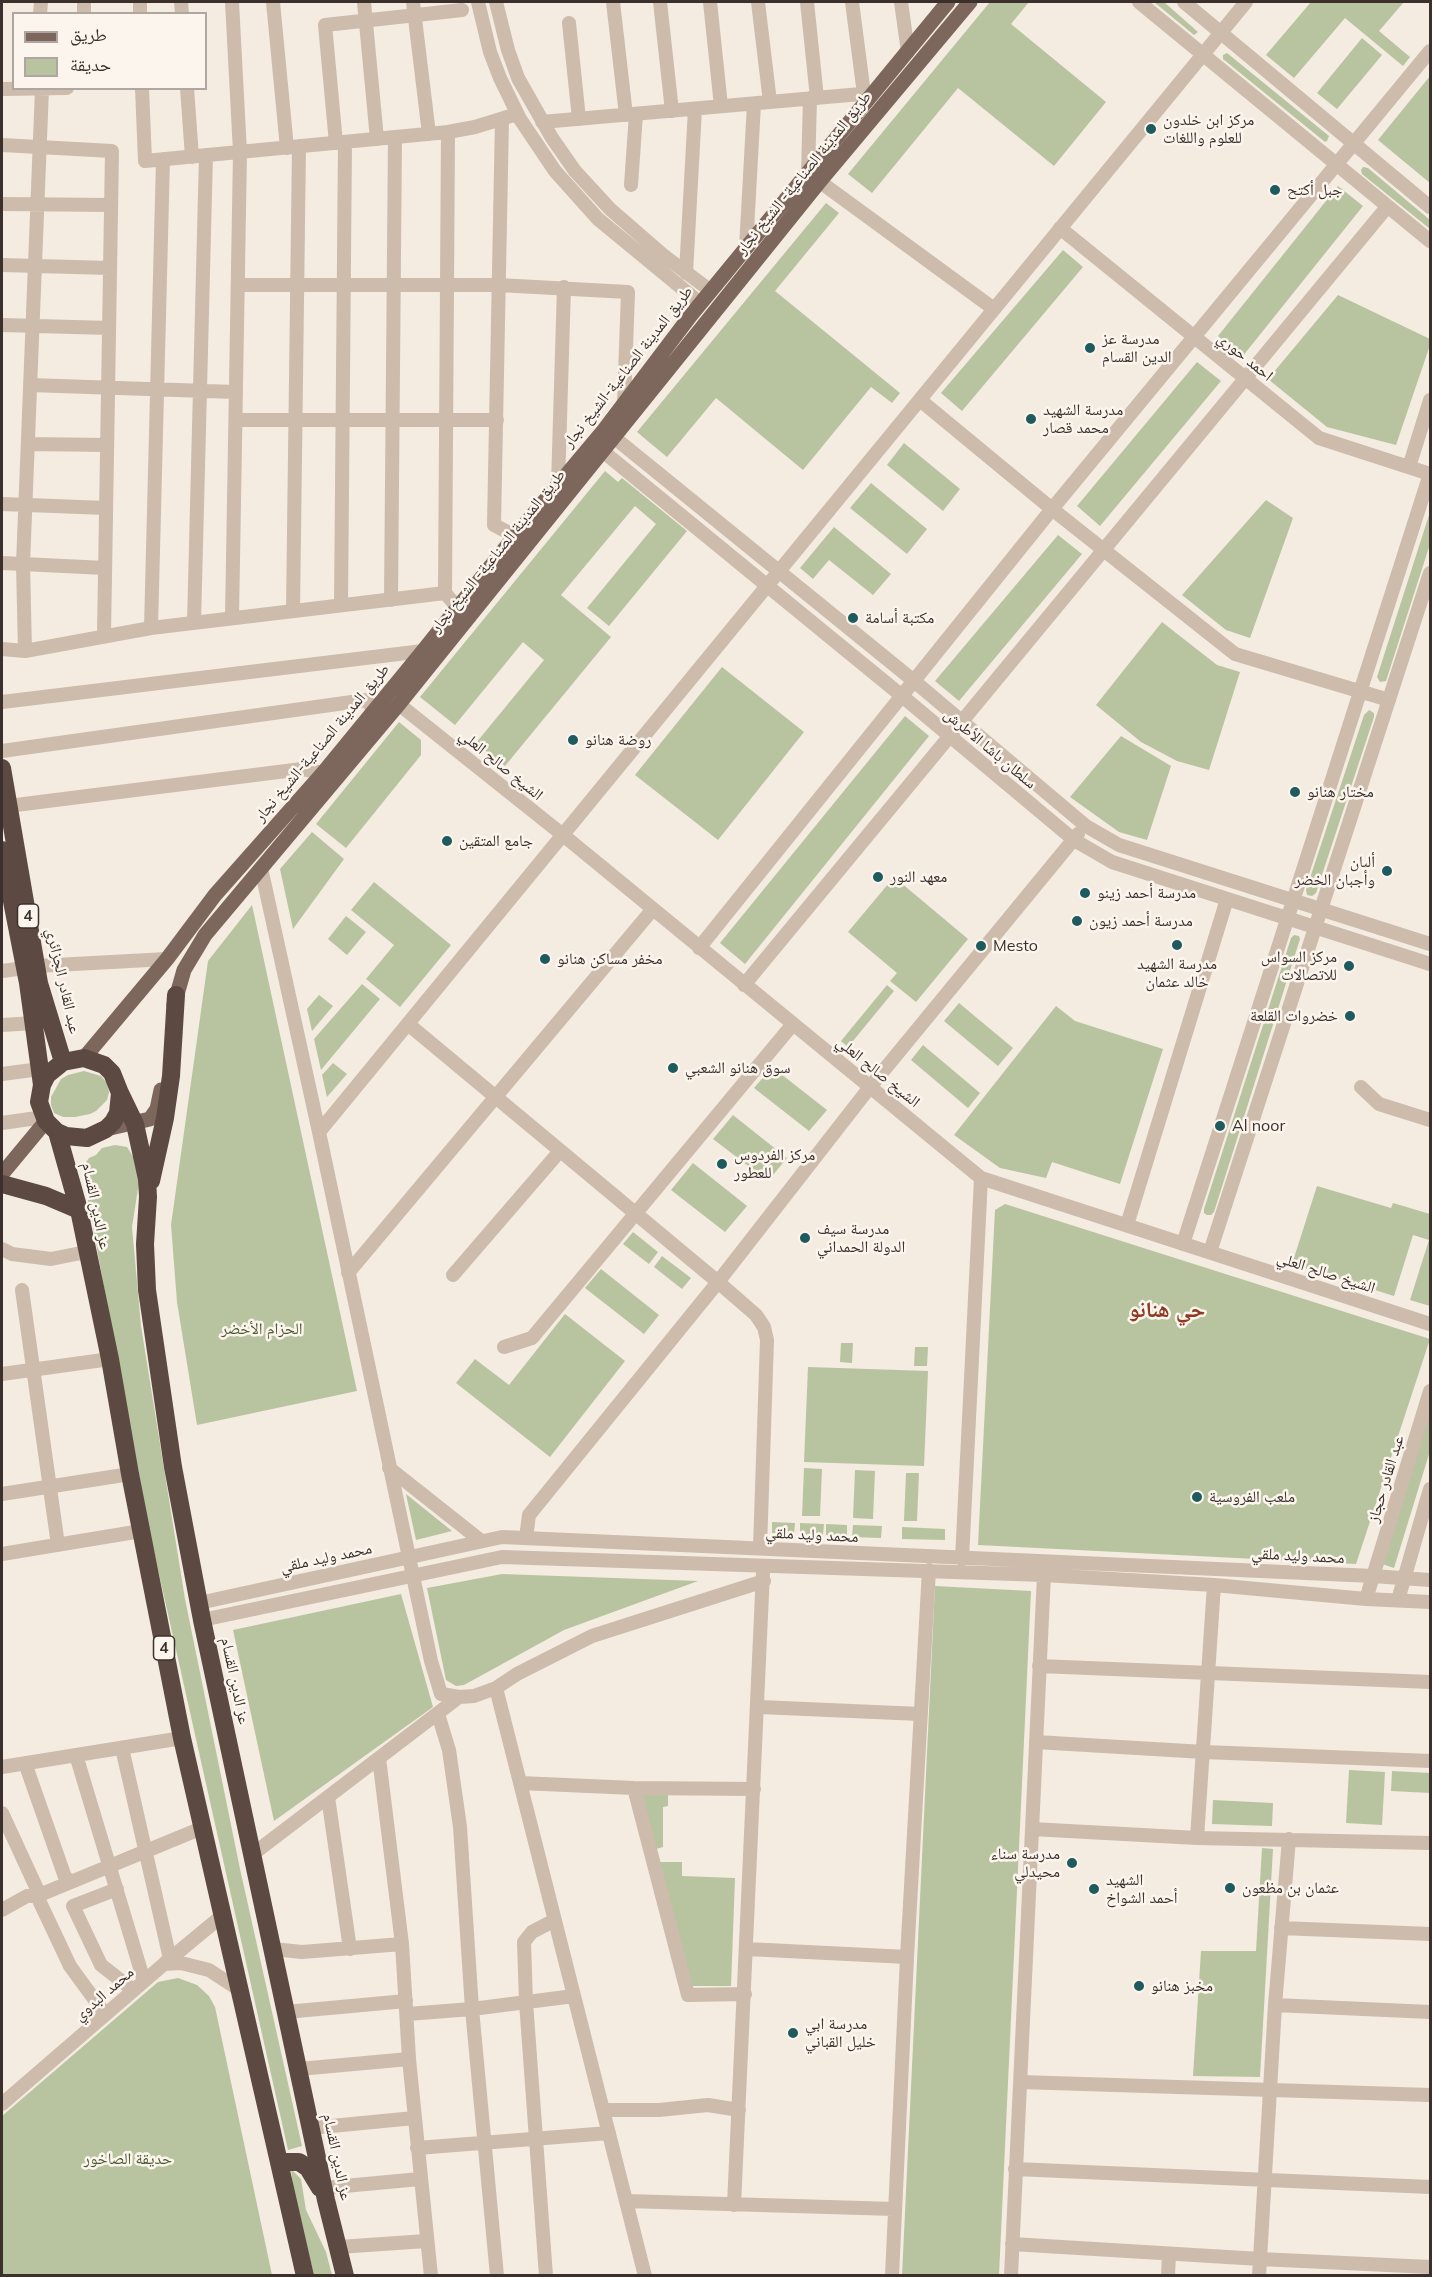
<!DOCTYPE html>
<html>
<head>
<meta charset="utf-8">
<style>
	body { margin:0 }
	#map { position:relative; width:1432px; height:2277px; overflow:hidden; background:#f4ebe1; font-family:Mulish,"Noto Naskh Arabic",sans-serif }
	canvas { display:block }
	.frame { position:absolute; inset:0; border:3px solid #3b302b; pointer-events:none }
	.legend { position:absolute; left:12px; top:12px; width:195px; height:78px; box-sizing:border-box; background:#fbf5ee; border:2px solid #aea6a0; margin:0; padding:8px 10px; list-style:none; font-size:18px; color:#3b302b }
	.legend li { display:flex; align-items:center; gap:12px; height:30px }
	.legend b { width:30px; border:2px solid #aea6a0 }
</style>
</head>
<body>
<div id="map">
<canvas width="1432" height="2277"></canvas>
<div class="frame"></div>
<ul class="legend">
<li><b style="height:8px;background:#7d675c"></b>طريق</li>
<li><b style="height:16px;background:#b8c4a0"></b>حديقة</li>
</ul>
</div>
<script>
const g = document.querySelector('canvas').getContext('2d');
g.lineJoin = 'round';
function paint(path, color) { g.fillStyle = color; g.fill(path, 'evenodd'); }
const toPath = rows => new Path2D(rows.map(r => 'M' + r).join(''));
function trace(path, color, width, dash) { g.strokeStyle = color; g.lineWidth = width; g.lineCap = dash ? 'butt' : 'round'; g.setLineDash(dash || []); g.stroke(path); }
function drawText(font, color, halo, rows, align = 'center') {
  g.font = font + ' Mulish,"Noto Naskh Arabic",sans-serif'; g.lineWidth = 5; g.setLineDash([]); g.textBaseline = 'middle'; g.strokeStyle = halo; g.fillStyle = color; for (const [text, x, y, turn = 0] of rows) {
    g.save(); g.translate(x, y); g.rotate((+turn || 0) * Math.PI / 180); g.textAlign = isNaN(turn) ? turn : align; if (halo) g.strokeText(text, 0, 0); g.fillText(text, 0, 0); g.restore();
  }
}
const green = toPath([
	[990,2,1029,2,1011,24,1106,102,1054,166,958,88,872,193,848,174],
	[1154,2,1164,2,1198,32,1194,35],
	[1311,2,1404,2,1379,31,1410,57,1403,66,1345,18,1294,78,1266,55],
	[1362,38,1382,55,1337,109,1317,93],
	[1227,53,1329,136,1327,141,1325,142,1223,59,1223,55],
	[1430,76,1430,183,1378,140],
	[1363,167,1368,168,1430,220,1430,229,1362,174,1361,170],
	[1338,186,1363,206,1242,357,1218,336],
	[826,203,839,213,775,291,900,393,892,403,871,387,803,470,716,398,667,457,637,432],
	[1063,250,1083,267,962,411,941,393],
	[1338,295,1430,339,1430,345,1396,445,1327,427,1268,379],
	[1197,362,1221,381,1100,526,1077,506],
	[904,443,960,489,943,511,887,465],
	[605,471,618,482,622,478,687,531,609,626,587,608,656,524,635,506,561,595,611,637,505,766,476,743,544,660,523,642,455,725,420,697],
	[871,483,927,529,907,554,850,508],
	[1266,500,1293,518,1250,638,1226,630,1182,595],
	[1430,512,1430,544,1386,681,1380,682,1377,677],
	[834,527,891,574,873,595,829,560,813,579,800,568],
	[1058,535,1082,554,959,701,935,681],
	[1162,622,1217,665,1240,672,1209,770,1177,761,1141,742,1096,705],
	[722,667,804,732,718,840,635,775],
	[1369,710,1374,713,1374,717,1316,893,1312,896,1307,895,1306,890,1364,715],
	[905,716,929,736,745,964,720,943],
	[399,722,421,740,421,755,346,848,316,824],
	[1121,736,1171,766,1147,840,1119,832,1070,797],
	[312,832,344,859,293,929,280,869],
	[894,877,968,939,916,1002,890,981,897,973,848,932],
	[374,882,451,945,400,1007,366,979,394,945,351,910],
	[252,905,357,1391,197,1425,177,1302,171,1225,208,961],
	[346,916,366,932,347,955,328,939],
	[1294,935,1299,936,1300,939,1214,1212,1211,1215,1207,1215,1204,1213,1204,1209,1291,938],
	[362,984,380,999,321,1070,314,1039],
	[887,985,894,991,848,1047,841,1041],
	[319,995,333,1006,312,1031,307,1009],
	[959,1003,1013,1048,998,1066,944,1021],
	[1056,1006,1075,1021,1163,1049,1120,1184,1052,1162,1046,1178,1000,1168,954,1135],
	[923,1045,980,1093,968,1108,911,1060],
	[333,1063,347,1074,327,1097,322,1075],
	[772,1067,827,1110,809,1131,754,1088],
	[84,1071,101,1076,107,1083,109,1092,107,1100,96,1111,90,1114,75,1117,63,1117,54,1113,51,1105,51,1097,61,1079,68,1075],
	[733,1115,787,1158,768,1181,713,1139],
	[115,1145,127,1147,141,1169,132,1227,141,1326,185,1599,240,1869,302,2146,288,2150,149,1529,82,1168,89,1158,96,1155,102,1148],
	[693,1163,747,1206,725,1232,671,1190],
	[1317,1186,1391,1208,1393,1203,1430,1214,1430,1306,1410,1300,1429,1240,1413,1235,1394,1296,1292,1264],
	[1005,1204,1430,1339,1356,1564,978,1545,995,1210],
	[633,1232,658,1252,649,1264,623,1244],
	[662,1256,691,1278,682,1289,654,1267],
	[601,1269,659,1315,644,1334,585,1288],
	[565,1314,625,1361,550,1457,456,1383,475,1359,509,1385],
	[841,1343,853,1343,852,1363,840,1362],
	[915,1347,928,1347,927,1366,914,1366],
	[808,1367,928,1371,924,1466,804,1462],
	[1430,1409,1430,1451,1394,1568,1382,1564],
	[804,1468,822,1469,820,1516,802,1516],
	[855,1470,875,1471,873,1519,853,1518],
	[906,1473,919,1473,917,1521,904,1521],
	[406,1494,452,1531,416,1540],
	[772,1522,795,1523,794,1534,772,1533],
	[800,1523,824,1524,823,1535,800,1534],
	[826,1524,847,1525,847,1536,826,1535],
	[853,1525,882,1526,881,1538,852,1537],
	[902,1527,945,1529,945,1540,902,1539],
	[502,1574,698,1581,564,1630,464,1685,456,1686,446,1680,427,1588],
	[935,1586,1031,1591,999,2275,902,2275],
	[401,1594,433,1707,274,1821,233,1630],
	[1349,1770,1385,1772,1382,1825,1346,1823],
	[1392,1771,1430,1773,1430,1793,1391,1791],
	[641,1793,668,1793,668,1806,663,1807,663,1847,652,1850],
	[1213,1800,1273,1803,1272,1826,1212,1824],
	[1262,1848,1273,1849,1260,2077,1193,2076,1201,1951,1256,1951],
	[656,1862,682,1862,682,1876,735,1878,731,1986,692,1986],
	[178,1978,197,1985,209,1996,215,2007,272,2275,2,2275,2,2116,158,1982],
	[291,2169,301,2179,306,2210,326,2252,332,2275,314,2275,293,2187]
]);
const minor = toPath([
	[140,2,140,14],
	[181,2,182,14],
	[232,2,240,152,232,618],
	[273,2,287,148],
	[364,2,377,139],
	[413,2,429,134],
	[478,2,490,52,500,78,520,119,555,171,598,219,700,303],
	[496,2,508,50,518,78,552,138,575,171,610,209,663,255,711,291],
	[613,2,626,115],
	[660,2,672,111],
	[710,2,721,106],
	[758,2,770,102],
	[807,2,817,98],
	[852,2,864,94],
	[901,2,908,52],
	[1139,2,1430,241],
	[1184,2,1430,207],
	[40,14,41,2],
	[84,14,84,2],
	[569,23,579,119],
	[142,88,145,161,448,132,475,127,517,114],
	[187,88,192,157],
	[2,89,67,88],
	[810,98,808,173,994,309],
	[502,119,494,525,515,536],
	[542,122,872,93],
	[448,132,445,593,458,608],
	[336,143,325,25,462,10],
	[2,145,112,151,104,636],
	[631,185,636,114],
	[2,204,111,205],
	[1060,228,1319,438,1430,474],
	[746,248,754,104],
	[2,265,110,268],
	[686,273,695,109],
	[238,285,498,285,628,292,624,403],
	[2,325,109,328],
	[30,385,236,392],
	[920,400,1052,509,1235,654,1389,700],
	[236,420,497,420],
	[605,430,914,681,1086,826,1119,845,1430,944],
	[28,444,107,445],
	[594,444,902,696,1074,840,1112,862,1430,964],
	[1409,467,1430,400],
	[558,485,564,287],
	[2,504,106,508],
	[2,563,105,568],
	[391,600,395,137],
	[341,605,345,142],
	[293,611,299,146],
	[194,623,206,155],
	[151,628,163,159],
	[2,649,25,651,151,628,445,593],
	[25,651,23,564,42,89],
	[391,698,563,835,981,1178,1430,1324],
	[2,702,423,651],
	[2,751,366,700,374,710],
	[8,806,302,769,323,773],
	[261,868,319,1132,431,1661,441,1694,459,1697,474,1696,496,1688,517,1674,592,1636,764,1581],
	[699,948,1052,509,1430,51],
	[37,966,167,959],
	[2,971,25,968],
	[744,985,1387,207],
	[408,1024,718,1282,756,1315,764,1327,767,1340,760,1548],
	[2,1025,34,1023],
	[2,1074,40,1069],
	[1361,1087,1379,1104,1430,1120],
	[2,1123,44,1117],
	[319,1132,1246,2],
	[1127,1225,1227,899],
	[1183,1244,1430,474],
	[2,1249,12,1254,51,1259,86,1252],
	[1210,1252,1430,573],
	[348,1273,653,909],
	[453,1275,560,1151],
	[22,1290,58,1545],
	[504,1347,532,1338,793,1024],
	[2,1374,110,1359],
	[389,1468,480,1540],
	[2,1494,130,1474],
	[526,1538,529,1515,718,1282,870,1087,1078,834],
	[2,1554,141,1531],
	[962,1559,981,1178],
	[1366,1599,1430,1391],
	[1398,1600,1430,1489],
	[199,1603,502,1537,1373,1576,1430,1580],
	[202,1620,502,1557,1044,1575,1214,1585,1366,1599,1430,1602],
	[1039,1666,1430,1682],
	[496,1688,645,2276],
	[759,1707,921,1714],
	[438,1714,449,1750,460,1827,472,2009,497,2276],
	[1036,1742,1204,1752,1430,1761],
	[122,1748,170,1959],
	[76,1755,144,1981],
	[379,1758,402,1944,409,2059,431,2276],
	[25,1763,65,1877,71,1882],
	[2,1767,182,1738],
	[520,1783,634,1788,754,1789],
	[634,1788,688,1995,745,1994],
	[328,1797,350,1949],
	[2,1813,37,1889,37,1896,70,1966,105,2014],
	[1032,1829,1197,1838,1430,1843],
	[1197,1838,1214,1585],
	[253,1854,459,1697],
	[117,1889,73,1906,101,1965,133,1990],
	[2,1910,27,1896,37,1896,202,1828],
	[1281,1928,1430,1934],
	[273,1949,302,1952,402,1944],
	[747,1949,907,1957],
	[165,1963,223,1915],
	[1275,2005,1430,2012],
	[286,2012,406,2001],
	[407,2014,472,2009,574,1996],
	[299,2069,409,2059],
	[1020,2082,1430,2095],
	[2,2104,164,1964,181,1963,209,1970,241,1991],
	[603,2110,659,2110,708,2105,739,2110],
	[311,2128,414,2118],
	[417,2148,609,2133],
	[1015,2169,1430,2187],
	[323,2188,420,2179],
	[626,2201,895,2209],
	[734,2205,763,1572],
	[1012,2244,1260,2259,1430,2267],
	[339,2247,426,2241],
	[546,2276,526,2002,524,1942,532,1932,555,1920],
	[892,2276,907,1957,929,1570],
	[1011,2276,1044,1575],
	[1168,2276,1169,2254],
	[1259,2276,1275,2005,1289,1839]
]);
const major = toPath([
	[174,1005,184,970,205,935,399,704,820,181,970,2],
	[84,1058,167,959,215,895,323,773,423,651,515,536,604,430,691,315,948,2],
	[106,1129,150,1119,157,1109,161,1090],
	[2,1174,46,1121]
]);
const highway = toPath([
	[2,768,39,983,63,1062],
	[2,850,28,983,42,1085],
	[120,1093,135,1124,147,1179,148,1197,145,1244,147,1290,173,1467,202,1620,326,2200,345,2276],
	[57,1132,66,1136,87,1138,106,1129,113,1122,118,1113,120,1093,112,1073,104,1065,84,1058,63,1062,47,1075,42,1085,39,1102,46,1121,57,1132,79,1210,110,1359,130,1474,182,1738,305,2276],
	[151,1181,165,1118,171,1076,176,995],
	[2,1184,46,1196,79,1210],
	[280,2162,299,2162,308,2168,320,2188]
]);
const markers = [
	[1151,129,6,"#1f5a5e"],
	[1275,190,6,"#1f5a5e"],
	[1090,348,6,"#1f5a5e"],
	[1031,419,6,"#1f5a5e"],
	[853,618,6,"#1f5a5e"],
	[573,740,6,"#1f5a5e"],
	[1295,792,6,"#1f5a5e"],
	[447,841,6,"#1f5a5e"],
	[1387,871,6,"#1f5a5e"],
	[878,877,6,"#1f5a5e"],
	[1085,893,6,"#1f5a5e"],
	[1077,921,6,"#1f5a5e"],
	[1177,945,6,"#1f5a5e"],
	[981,946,6,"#1f5a5e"],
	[545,959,6,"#1f5a5e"],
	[1349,966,6,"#1f5a5e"],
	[1350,1016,6,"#1f5a5e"],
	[673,1068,6,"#1f5a5e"],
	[1220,1126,6,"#1f5a5e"],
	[722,1164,6,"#1f5a5e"],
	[805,1238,6,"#1f5a5e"],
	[1197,1497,6,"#1f5a5e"],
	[1072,1863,6,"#1f5a5e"],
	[1230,1888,6,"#1f5a5e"],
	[1094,1889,6,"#1f5a5e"],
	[1139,1986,6,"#1f5a5e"],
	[793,2033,6,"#1f5a5e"]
];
const shields = [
	[28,916,21],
	[164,1648,21]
];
const shieldNames = [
	["4",28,916],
	["4",164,1648]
];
const poiNames = [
	["مركز ابن خلدون",1163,120],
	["للعلوم واللغات",1163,138],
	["جبل أكتح",1287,190],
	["مدرسة عز",1102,339],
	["الدين القسام",1102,357],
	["مدرسة الشهيد",1043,410],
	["محمد قصار",1043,428],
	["مكتبة أسامة",865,618],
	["روضة هنانو",585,740],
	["مختار هنانو",1307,792],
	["جامع المتقين",459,841],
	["ألبان",1375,862,"right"],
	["وأجبان الخضر",1375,880,"right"],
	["معهد النور",890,877],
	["مدرسة أحمد زينو",1097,893],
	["مدرسة أحمد زيون",1089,921],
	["Mesto",993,946],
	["مركز السواس",1337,957,"right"],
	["للاتصالات",1337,975,"right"],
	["مخفر مساكن هنانو",557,959],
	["مدرسة الشهيد",1177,964,"center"],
	["خالد عثمان",1177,982,"center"],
	["خضروات القلعة",1338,1016,"right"],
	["سوق هنانو الشعبي",685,1068],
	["Al noor",1232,1126],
	["مركز الفردوس",734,1155],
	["للعطور",734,1173],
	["مدرسة سيف",817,1229],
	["الدولة الحمداني",817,1247],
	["ملعب الفروسية",1209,1497],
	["مدرسة سناء",1060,1854,"right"],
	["محيدلي",1060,1872,"right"],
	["الشهيد",1106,1880],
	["أحمد الشواخ",1106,1898],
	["عثمان بن مظعون",1242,1888],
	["مخبز هنانو",1151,1986],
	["مدرسة ابي",805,2024],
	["خليل القباني",805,2042]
];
const streetNames = [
	["طريق المدينة الصناعية- الشيخ نجار",804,173,-51],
	["احمد حوري",1245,357,39],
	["طريق المدينة الصناعية-الشيخ نجار",628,367,-52],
	["طريق المدينة الصناعية- الشيخ نجار",498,551,-51],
	["طريق المدينة الصناعية-الشيخ نجار",322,743,-50],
	["سلطان باشا الأطرش",990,749,40],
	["الشيخ صالح العلي",501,765,39],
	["عبد القادر الجزائري",63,981,77],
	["الشيخ صالح العلي",878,1072,39],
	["عز الدين القسام",96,1206,78],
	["الشيخ صالح العلي",1326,1273,18],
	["عبد القادر حجاز",1386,1479,-73],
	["محمد وليد ملقي",812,1535,3],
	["محمد وليد ملقي",1298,1556,3],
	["محمد وليد ملقي",326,1558,-12],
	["عز الدين القسام",235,1681,78],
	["محمد البدوي",104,1994,-41],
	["عز الدين القسام",337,2157,78]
];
const parkNames = [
	["الحزام الأخضر",262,1329],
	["حديقة الصاخور",128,2159]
];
const districtNames = [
	["حي هنانو",1167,1310]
];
paint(green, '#b8c4a0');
trace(minor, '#cdbbac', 14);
trace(major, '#7d675c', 15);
trace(highway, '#5c4a42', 18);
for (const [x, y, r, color] of markers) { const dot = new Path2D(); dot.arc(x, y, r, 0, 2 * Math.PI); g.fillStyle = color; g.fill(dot); trace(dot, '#fbf5ee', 2); }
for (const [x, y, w] of shields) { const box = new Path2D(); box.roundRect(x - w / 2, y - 12, w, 24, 4.5); g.fillStyle = '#fbf5ee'; g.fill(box); trace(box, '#3b302b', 1.5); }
drawText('bold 15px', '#3b302b', null, shieldNames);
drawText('16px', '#3b302b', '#fbf5ee', poiNames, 'left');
drawText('16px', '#3b302b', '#fbf5ee', streetNames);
drawText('16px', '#4a5a2e', '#fbf5ee', parkNames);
drawText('bold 22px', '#8c3b22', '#fbf5ee', districtNames);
</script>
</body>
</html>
